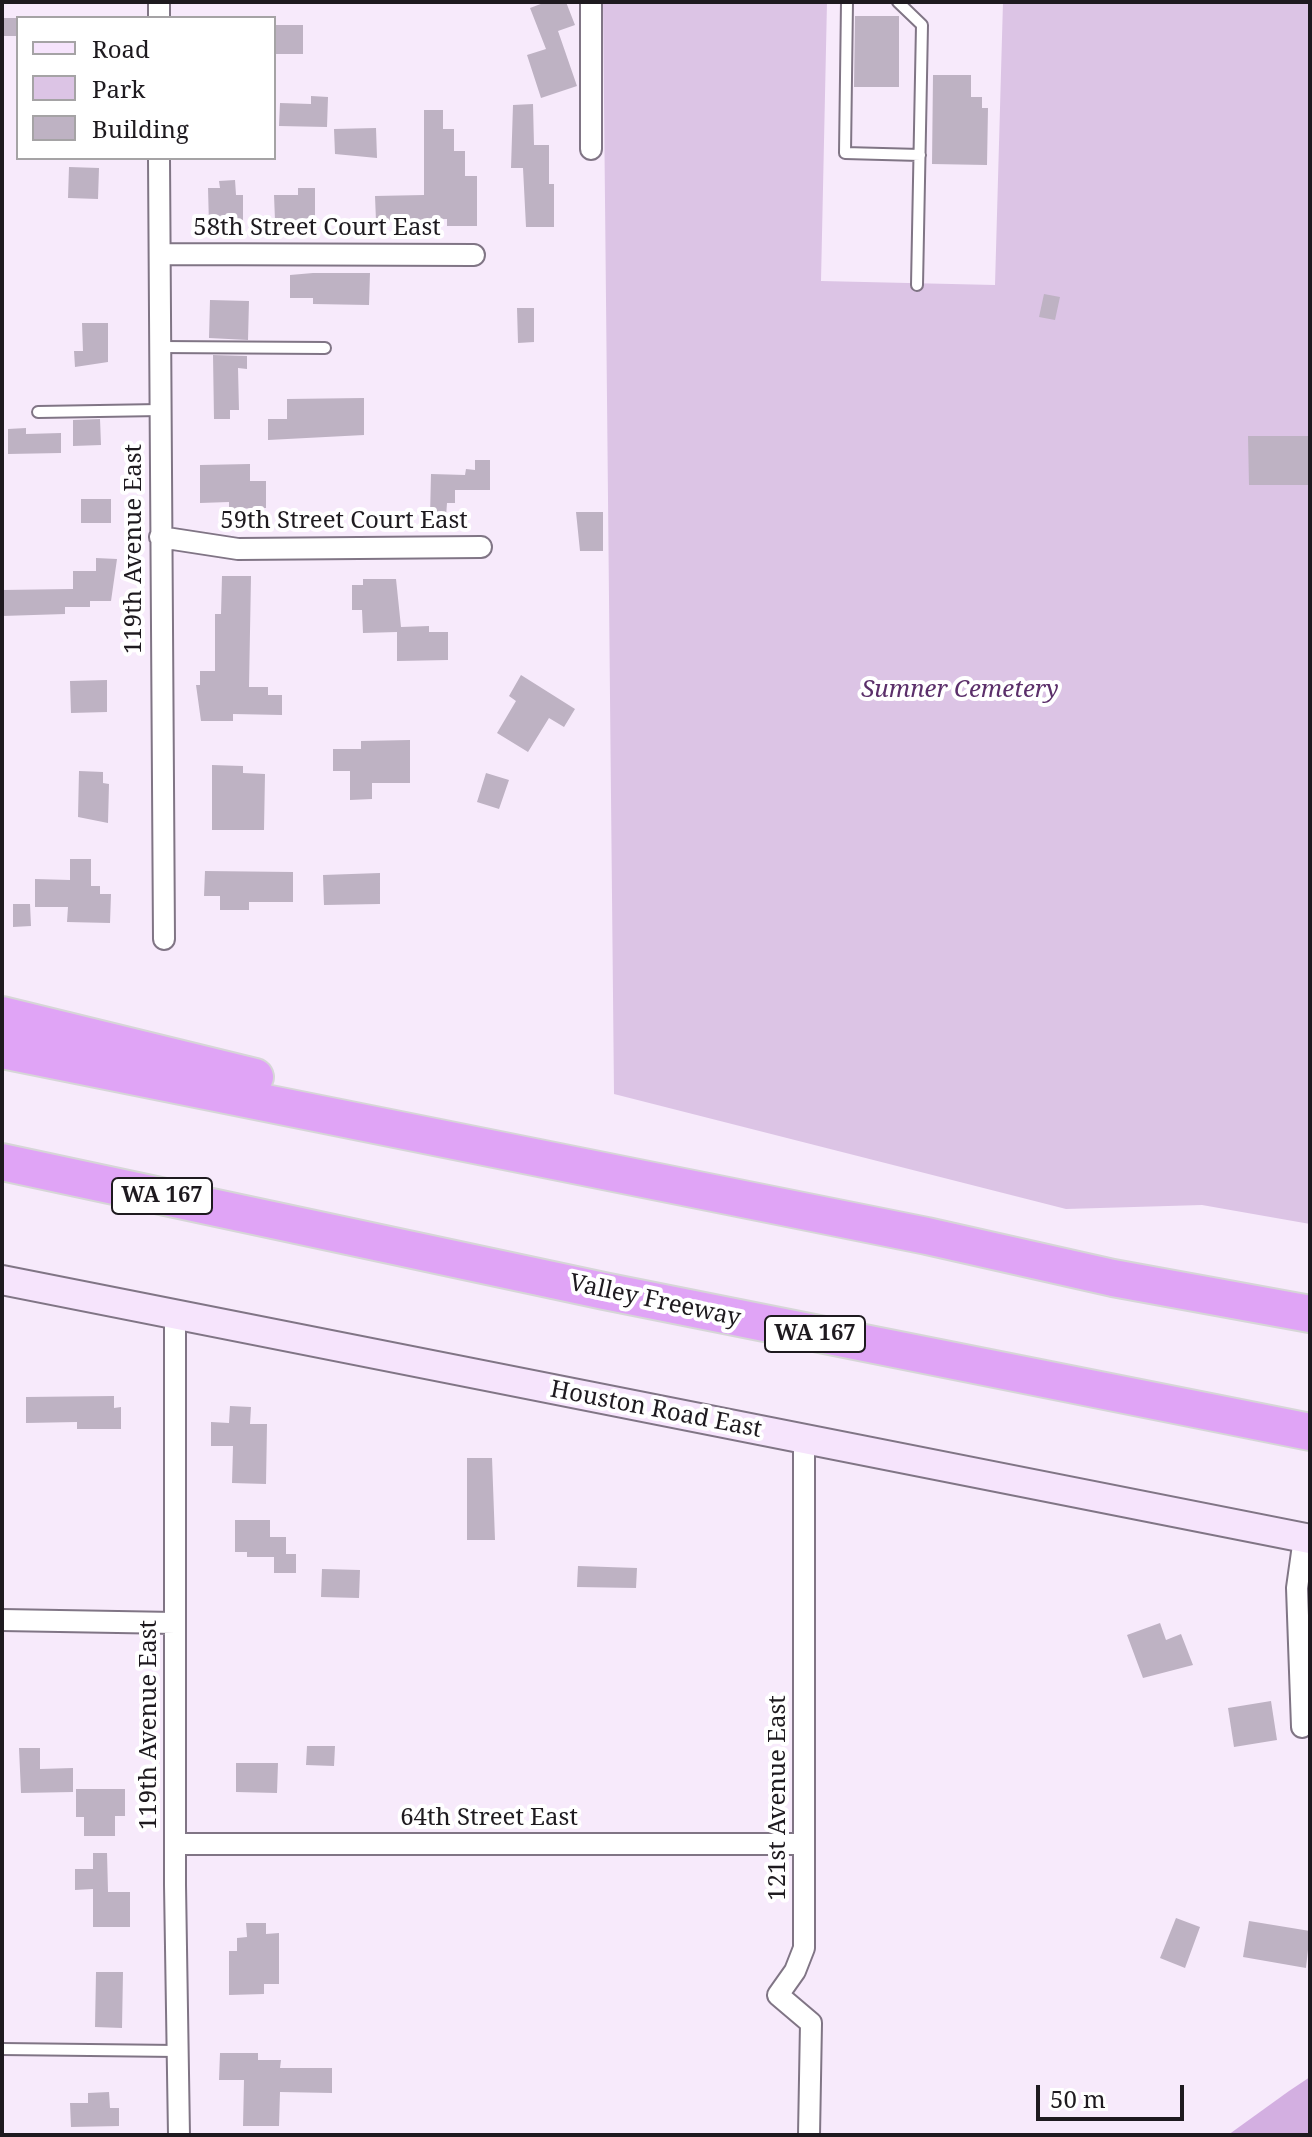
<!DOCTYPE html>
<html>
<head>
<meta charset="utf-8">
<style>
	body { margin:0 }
	#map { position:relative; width:1312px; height:2137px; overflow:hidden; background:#f7eafb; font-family:"Noto Serif",serif }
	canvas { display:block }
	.frame { position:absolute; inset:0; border:4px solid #1e1a1f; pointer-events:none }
	.legend { position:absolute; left:16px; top:16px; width:260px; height:144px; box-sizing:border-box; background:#fff; border:2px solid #a5a3a5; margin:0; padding:10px 14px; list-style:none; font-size:24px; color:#1e1a1f }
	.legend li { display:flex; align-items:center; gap:16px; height:40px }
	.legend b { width:40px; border:2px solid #a5a3a5 }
	.scale { position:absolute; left:1036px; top:2085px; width:148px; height:36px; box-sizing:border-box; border:4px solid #1e1a1f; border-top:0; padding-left:10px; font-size:24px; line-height:28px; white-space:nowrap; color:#1e1a1f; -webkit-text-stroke:6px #fff; paint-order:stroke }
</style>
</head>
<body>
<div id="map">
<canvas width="1312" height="2137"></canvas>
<div class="frame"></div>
<ul class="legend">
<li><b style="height:10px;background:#f6e4fc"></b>Road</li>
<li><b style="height:22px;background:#dcc4e5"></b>Park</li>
<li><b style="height:22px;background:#beb2c3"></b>Building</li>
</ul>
<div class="scale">50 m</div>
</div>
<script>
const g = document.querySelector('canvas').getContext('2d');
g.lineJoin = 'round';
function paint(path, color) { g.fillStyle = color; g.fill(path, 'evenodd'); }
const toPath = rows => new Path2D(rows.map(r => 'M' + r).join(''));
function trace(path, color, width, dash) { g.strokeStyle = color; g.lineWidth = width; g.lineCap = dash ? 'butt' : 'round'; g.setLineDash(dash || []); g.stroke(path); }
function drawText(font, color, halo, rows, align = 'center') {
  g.font = font + ' "Noto Serif",serif'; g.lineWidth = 8; g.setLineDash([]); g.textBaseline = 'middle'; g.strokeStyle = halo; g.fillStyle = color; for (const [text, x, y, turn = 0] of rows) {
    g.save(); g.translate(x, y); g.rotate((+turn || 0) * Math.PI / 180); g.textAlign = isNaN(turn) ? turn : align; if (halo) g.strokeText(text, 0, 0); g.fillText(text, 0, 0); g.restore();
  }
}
const green = toPath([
	[603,2,827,2,821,281,995,285,1003,2,1310,2,1310,1224,1202,1205,1066,1209,614,1094]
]);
const forest = toPath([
	[1310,2077,1310,2135,1228,2135,1289,2091]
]);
const building = toPath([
	[546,2,566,2,575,25,558,31,577,86,541,98,527,55,546,49,530,8],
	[855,16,899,16,899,87,854,87],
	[2,18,18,18,18,36,2,36],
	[274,25,303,25,303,54,274,54],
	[933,75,971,75,971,97,982,97,982,108,988,108,987,165,932,164],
	[311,96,328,97,327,127,279,126,280,103,311,104],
	[533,104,534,145,549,145,549,184,554,184,554,227,526,227,523,168,511,168,513,105],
	[424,110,443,110,443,129,454,129,454,151,465,151,465,176,477,176,477,226,447,226,447,219,376,221,375,196,424,195],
	[376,128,377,158,335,154,334,129],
	[69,167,99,168,98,199,68,198],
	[235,180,236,195,243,195,243,236,215,237,215,224,209,225,208,188,220,188,219,181],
	[298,188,315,188,315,222,275,220,274,195,298,195],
	[313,273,370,273,369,305,313,304,313,298,290,298,290,275],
	[1044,294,1060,297,1055,320,1039,317],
	[210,300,249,301,248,340,209,338],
	[517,308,534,308,534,342,518,343],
	[82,323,108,323,108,362,75,367,74,351,83,351],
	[213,355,247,356,247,369,238,368,239,410,230,410,230,419,214,419],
	[364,398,364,435,268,440,268,419,287,419,287,399],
	[100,419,101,445,73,446,73,420],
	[26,428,26,434,61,433,61,453,8,454,8,429],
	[1248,436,1310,436,1310,485,1249,485],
	[475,460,490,460,490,490,455,490,455,503,447,503,446,517,430,517,431,474,465,475,466,469,475,470],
	[250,464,250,481,266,481,266,508,229,509,229,502,200,503,200,465],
	[81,499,111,499,111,523,81,523],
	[576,512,603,512,603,551,580,551],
	[96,558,117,559,111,601,90,601,90,607,65,607,65,614,2,616,2,590,73,589,73,571,96,571],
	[222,576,251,576,249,687,268,687,268,695,282,695,282,715,233,714,233,721,201,721,196,685,200,685,200,671,215,671,215,614,221,614],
	[363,579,396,579,401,627,429,626,429,632,448,632,448,660,397,661,397,632,363,633,362,610,352,610,352,585,363,585],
	[521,675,575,709,564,727,549,718,528,752,497,733,516,701,509,696],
	[107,680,107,712,71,713,70,681],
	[410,740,410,783,372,783,372,799,350,800,350,771,333,771,333,749,361,749,361,741],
	[212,765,243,766,243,773,265,774,264,830,212,830],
	[79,771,103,772,103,783,109,784,108,823,78,817],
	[486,773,509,780,499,809,477,802],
	[70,859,91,859,91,886,100,886,100,894,111,894,110,923,67,922,68,907,35,907,35,879,70,880],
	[205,871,293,872,293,902,249,902,249,910,220,910,220,896,204,896],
	[380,873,380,904,324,905,323,875],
	[13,904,30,904,31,926,13,927],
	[114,1396,114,1408,121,1407,121,1429,77,1429,77,1422,26,1423,26,1397],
	[230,1406,251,1407,250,1424,267,1424,266,1484,232,1483,233,1446,211,1446,211,1422,229,1423],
	[467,1458,492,1458,495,1540,467,1540],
	[235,1520,270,1520,270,1537,286,1537,286,1554,296,1554,296,1573,274,1573,274,1557,247,1557,247,1552,235,1552],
	[578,1566,637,1568,636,1588,577,1587],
	[322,1569,360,1570,359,1598,321,1597],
	[1160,1623,1166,1640,1181,1634,1193,1665,1143,1678,1127,1635],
	[1271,1701,1277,1740,1234,1747,1228,1708],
	[307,1746,335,1746,334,1766,306,1765],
	[19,1748,40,1748,40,1769,73,1768,73,1792,21,1793],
	[236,1763,278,1763,277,1793,236,1792],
	[76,1789,125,1789,125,1816,115,1816,115,1836,84,1836,84,1817,76,1817],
	[93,1853,107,1853,108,1892,130,1892,130,1927,93,1927,93,1889,75,1890,75,1869,93,1869],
	[1176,1918,1200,1927,1185,1968,1160,1958],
	[1249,1921,1310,1931,1306,1968,1243,1957],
	[246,1923,266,1923,266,1934,279,1933,279,1984,264,1984,264,1994,229,1995,229,1951,237,1951,237,1938,247,1937],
	[96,1972,123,1972,122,2028,95,2027],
	[220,2053,258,2053,258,2060,281,2060,280,2068,332,2068,332,2093,280,2092,279,2126,243,2126,244,2080,219,2080],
	[109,2092,110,2108,119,2108,119,2126,71,2127,70,2103,88,2103,88,2093]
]);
const lane = toPath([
	[847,2,845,153,920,155],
	[898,2,922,25,917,285],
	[160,347,325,348],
	[38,412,160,410],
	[2,2049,177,2051]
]);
const street = toPath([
	[159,2,159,18],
	[591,149,591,2],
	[159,158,164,939],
	[160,254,474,255],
	[160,537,238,549,481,547],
	[175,1314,175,1885,179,2135],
	[804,1439,804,1948,795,1971,778,1995,811,2023,809,2135],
	[2,1620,175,1623],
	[1302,1727,1297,1588,1304,1538],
	[175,1844,804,1844]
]);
const secondary = toPath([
	[2,1280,1310,1539]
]);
const highway = toPath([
	[2,1015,255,1077],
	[2,1050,927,1236,1113,1278,1310,1314],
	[2,1162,604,1291,1310,1432]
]);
const shields = [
	[162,1196,100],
	[815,1334,100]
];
const shieldNames = [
	["WA 167",162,1196],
	["WA 167",815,1334]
];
const streetNames = [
	["58th Street Court East",317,228],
	["59th Street Court East",344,521],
	["119th Avenue East",134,549,-90],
	["Valley Freeway",655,1301,12],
	["Houston Road East",656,1410,11],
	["119th Avenue East",149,1725,-90],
	["121st Avenue East",778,1798,-90],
	["64th Street East",489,1818]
];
const parkNames = [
	["Sumner Cemetery",960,690]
];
paint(green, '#dcc4e5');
paint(forest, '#d3afe1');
paint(building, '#beb2c3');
trace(lane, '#807585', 14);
trace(street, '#807585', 24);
trace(secondary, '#807585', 32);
trace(highway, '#d6d6d7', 40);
trace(lane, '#fff', 10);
trace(street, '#fff', 20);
trace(secondary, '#f6e4fc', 28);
trace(highway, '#e0a4f6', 36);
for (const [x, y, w] of shields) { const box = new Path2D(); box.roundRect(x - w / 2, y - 18, w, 36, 6); g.fillStyle = '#fff'; g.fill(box); trace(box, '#1e1a1f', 2); }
drawText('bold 22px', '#1e1a1f', null, shieldNames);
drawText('24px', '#1e1a1f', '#fff', streetNames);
drawText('italic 24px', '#5b2f6a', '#fff', parkNames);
</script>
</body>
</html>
